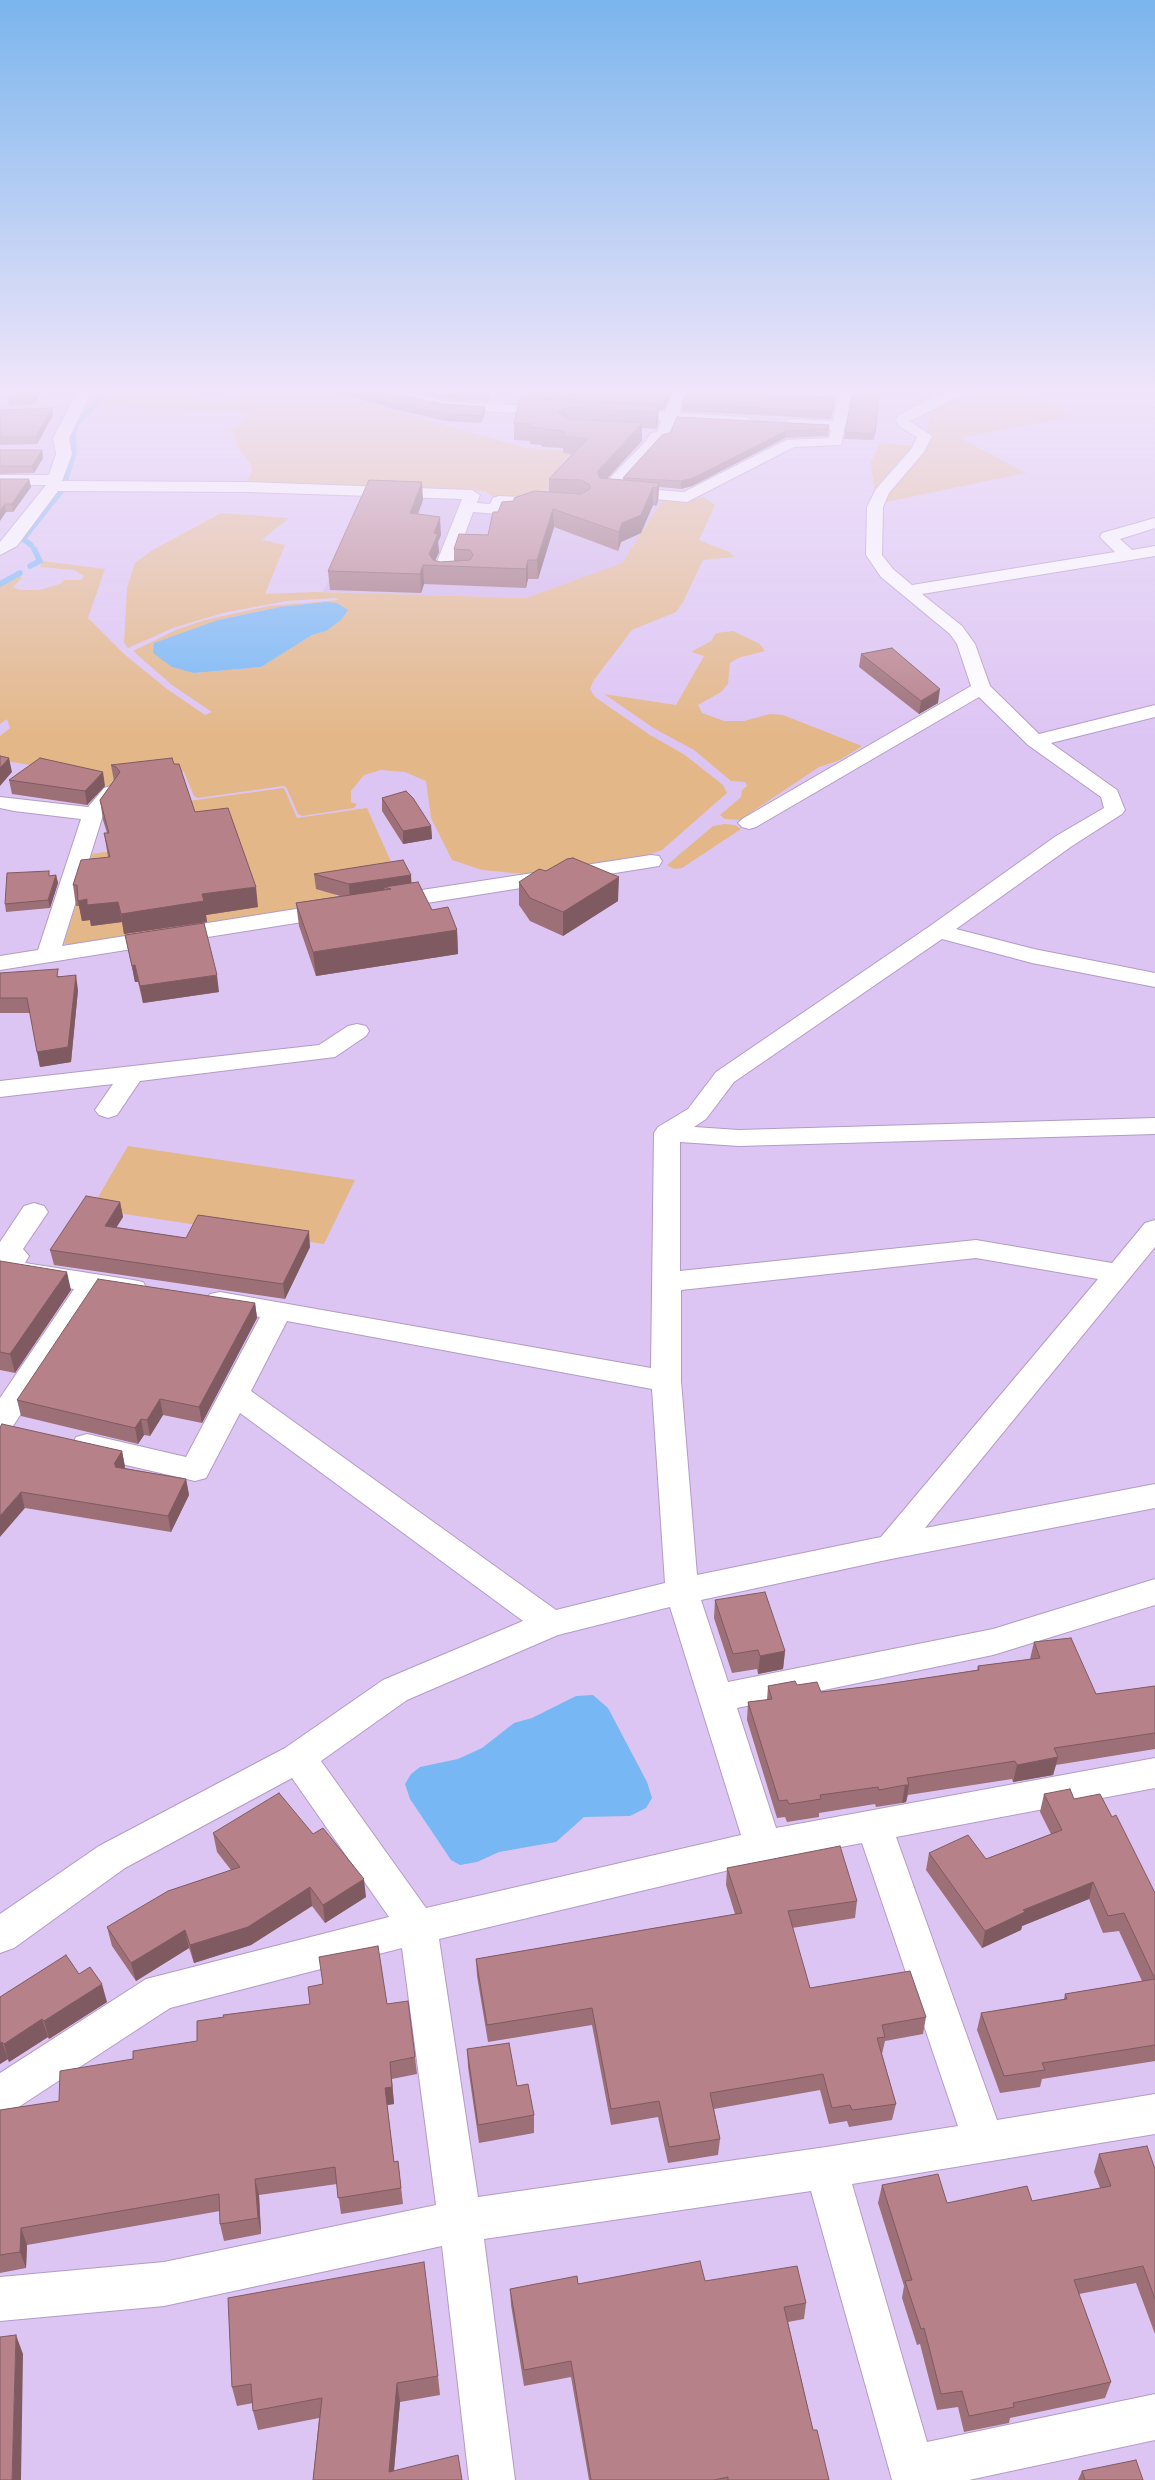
<!DOCTYPE html>
<html>
<head>
<meta charset="utf-8">
<style>
	body { margin:0 }
	canvas { display:block; background:#ddc5f3 }
</style>
</head>
<body>
<canvas width="1155" height="2480"></canvas>
<script>
const g = document.querySelector('canvas').getContext('2d');
g.lineJoin = 'round';
function paint(path, color) { g.fillStyle = color; g.fill(path, 'evenodd'); }
const toPath = rows => new Path2D(rows.map(r => 'M' + r).join(''));
function trace(path, color, width, dash) { g.strokeStyle = color; g.lineWidth = width; g.lineCap = dash ? 'butt' : 'round'; g.setLineDash(dash || []); g.stroke(path); }
const built = toPath([
	[558,482,664,498,622,563,526,598,323,592,369,494,452,497,462,500,462,502,489,503,493,497,533,499]
]);
const green = toPath([
	[155,389,197,389,190,398,227,402,246,389,366,389,355,400,526,448,584,452,558,482,533,499,493,497,485,491,245,484,252,472,250,463,238,448,234,432,230,432,252,413,95,406,103,392,120,390,150,394],
	[976,389,1020,389,1074,416,960,438,1026,473,881,503,927,433,932,410,946,399],
	[889,444,917,446,878,490,874,488,871,463,879,445],
	[703,497,715,505,699,540,729,552,735,557,703,560,683,602,676,612,632,630,594,680,590,689,595,697,650,735,685,755,723,785,727,793,662,850,634,860,524,874,482,870,452,860,431,818,426,781,405,772,381,770,364,775,351,791,351,802,357,804,354,808,302,816,298,814,286,787,283,786,198,798,194,796,184,772,143,772,120,790,102,785,78,773,0,760,0,736,10,728,7,719,0,724,0,585,20,576,22,578,13,587,20,590,39,590,60,584,64,580,82,580,84,576,74,570,40,567,42,561,105,569,88,618,124,654,167,689,205,715,212,712,172,685,133,651,178,629,205,620,269,606,339,600,336,598,286,601,223,613,173,628,128,648,124,643,127,588,135,563,151,551,221,513,289,518,262,540,285,545,265,594,316,592,526,598,622,563,664,498,693,500],
	[325,602,326,631,312,635,261,667,194,673,218,620,280,607],
	[733,631,760,644,765,651,738,658,730,663,728,684,721,692,698,705,702,713,724,721,744,721,770,714,783,715,862,746,840,760,819,767,740,820,725,819,720,815,741,797,742,790,747,786,745,782,731,781,694,750,655,729,604,694,676,705,704,656,691,652,711,641,716,633],
	[284,788,297,818,367,808,397,875,335,894,339,905,70,946,64,943,92,854,170,842,159,805],
	[724,824,735,825,741,829,682,868,674,869,667,865,713,826],
	[128,1146,355,1180,324,1244,91,1209]
]);
const water = toPath([
	[325,602,337,603,348,610,341,620,326,631,312,635,261,667,194,673,172,667,153,653,154,643,218,620,280,607],
	[593,1695,608,1708,647,1782,652,1798,646,1808,630,1816,584,1817,556,1842,499,1852,477,1862,460,1865,451,1860,410,1799,405,1784,411,1774,420,1767,458,1759,482,1748,514,1723,532,1718,576,1696]
]);
const stream = toPath([
	[66,479,74,452,73,432,77,423,97,402,100,394,107,389],
	[31,545,23,539,62,490],
	[30,566,40,561,34,549],
	[0,584,20,573]
]);
const minor = toPath([
	[79,389,93,389,69,438,72,454,62,481,247,482,472,490,480,495,477,503,490,504,493,498,499,496,542,498,550,503,542,508,506,506,503,512,497,514,473,512,452,569,469,570,472,574,469,578,463,579,441,579,435,578,432,574,462,499,247,492,58,491,17,546,0,555,0,542,46,485,0,485,0,475,49,475,56,454,53,438,79,389],
	[395,389,409,389,407,393,443,401,553,407,560,411,553,415,443,409,394,398,392,395,395,389],
	[674,389,688,389,679,413,746,417,753,421,746,425,676,421,669,435,663,436,655,449,619,487,684,492,786,440,829,438,831,430,791,427,784,423,791,419,833,421,839,389,853,389,841,445,794,447,687,502,600,494,598,491,600,488,644,443,651,433,657,432,661,421,621,418,614,414,616,411,665,412,674,389],
	[953,389,975,389,910,421,932,436,924,452,889,493,883,507,882,555,893,569,912,585,1115,552,1100,537,1102,533,1155,518,1155,528,1120,539,1132,550,1155,546,1155,556,922,594,962,626,975,644,990,686,1039,734,1155,705,1155,717,1051,743,1117,790,1125,810,1122,814,1072,846,956,929,1034,949,1155,973,1155,987,1032,963,942,939,734,1082,706,1119,694,1127,739,1130,1155,1118,1155,1134,739,1146,680,1142,680,1271,976,1240,1112,1263,1145,1223,1155,1220,1155,1247,925,1528,1155,1484,1155,1508,891,1559,701,1600,728,1682,993,1629,1155,1579,1155,1605,993,1655,737,1708,776,1828,1155,1758,1155,1788,896,1837,997,2120,1155,2094,1155,2134,852,2184,927,2442,1155,2394,1155,2440,969,2480,892,2480,811,2191,484,2239,515,2480,469,2480,442,2246,164,2306,0,2321,0,2277,164,2262,436,2205,402,1948,170,2008,14,2110,0,2115,0,2073,146,1979,389,1917,292,1778,125,1868,14,1948,0,1953,0,1914,99,1846,285,1748,383,1680,523,1621,240,1413,206,1478,195,1481,87,1456,76,1453,72,1445,76,1437,87,1434,186,1457,260,1317,210,1308,206,1301,210,1294,220,1292,651,1368,654,1133,658,1127,688,1109,716,1072,930,926,1056,836,1104,808,1101,797,1028,745,979,697,756,827,749,829,742,827,738,823,742,819,971,686,957,644,950,634,881,577,866,555,867,507,876,489,912,448,917,437,900,427,895,420,899,415,937,395,953,389],
	[976,1258,1098,1279,881,1537,697,1575,681,1381,681,1290,976,1258],
	[287,1321,652,1389,665,1583,556,1610,251,1391,287,1321],
	[670,1607,741,1835,426,1908,321,1761,407,1700,558,1635,670,1607],
	[862,1843,958,2126,826,2147,478,2197,439,1939,763,1862,862,1843],
	[111,786,118,788,121,792,103,815,62,946,334,903,342,905,345,910,342,915,334,917,0,970,0,956,38,950,81,819,14,811,0,808,0,797,88,807,104,788,111,786],
	[651,855,659,856,662,861,659,866,389,909,381,907,378,902,381,897,389,895,651,855],
	[357,1024,366,1026,369,1031,366,1036,335,1057,140,1081,117,1115,108,1118,99,1115,95,1110,113,1084,0,1097,0,1081,319,1045,348,1026,357,1024],
	[34,1203,44,1206,48,1212,23,1249,29,1256,25,1263,133,1280,143,1282,147,1289,143,1296,133,1298,100,1293,11,1429,0,1432,0,1398,74,1289,0,1277,0,1242,24,1206,34,1203]
]);
const wall = toPath([
	[14,389,42,389,35,404,9,406,8,399],
	[321,389,394,389,392,391,393,393,442,404,485,407,485,413,481,423,446,421,385,407,385,406],
	[409,389,493,389,489,401,443,399,410,392],
	[673,389,664,410,659,410,658,423,656,429,642,428,642,441,607,479,623,480,623,478,662,435,829,425,828,436,785,438,692,486,681,489,659,487,658,501,656,506,653,505,641,533,621,542,618,551,554,527,538,579,528,579,526,588,424,584,421,593,330,590,328,571,423,500,418,514,441,535,438,542,439,552,435,561,440,562,454,561,454,549,488,535,498,512,514,501,549,492,549,479,572,454,563,453,563,448,542,447,541,445,530,444,530,441,514,440,514,423,522,397],
	[788,389,838,389,836,392],
	[880,389,874,440,844,439,845,432],
	[682,404,834,405,831,419,682,411],
	[52,408,53,415,37,444,0,445,0,410],
	[0,450,42,450,43,458,34,473,0,474],
	[0,479,29,479,31,487,13,512,6,512],
	[861,654,938,703,919,714,859,667],
	[174,764,195,812,258,907,206,915,207,922,124,934,122,922,91,926,90,920,82,921,79,906,76,906,73,885,108,857,104,833,107,833,103,820,100,800,114,781,111,765],
	[9,780,105,786,87,805,12,794],
	[382,798,431,826,432,839,403,844,382,811],
	[546,871,618,901,563,936,530,921,519,905,519,882],
	[314,874,411,875,411,883,432,910,457,930,458,954,316,976,299,926,296,903,340,896,316,889],
	[56,875,58,883,50,908,6,912,5,904,50,876],
	[125,935,219,992,143,1003,138,982,135,982],
	[0,973,59,976,78,990,71,1062,40,1067,30,1013,0,1013],
	[120,1202,123,1217,116,1227,186,1238,310,1247,285,1299,54,1265,50,1250],
	[0,1261,71,1290,15,1373,0,1370],
	[255,1303,257,1318,202,1423,163,1415,150,1436,144,1435,138,1444,21,1416,17,1400],
	[0,1427,122,1451,125,1467,124,1468,186,1479,189,1495,171,1532,25,1508],
	[715,1600,785,1651,783,1669,758,1674,757,1669,732,1673,714,1618],
	[1034,1642,1096,1694,1155,1686,1155,1749,1056,1765,1053,1775,1013,1782,1012,1779,908,1795,906,1802,902,1803,876,1807,875,1804,819,1813,819,1817,787,1822,785,1817,777,1818,747,1720,748,1702,767,1700,768,1686,797,1685,821,1692,880,1685,977,1670,978,1666,1030,1659],
	[1044,1794,1074,1799,1112,1817,1155,1893,1155,2061,1042,2079,1040,2087,1000,2093,977,2030,981,2013,1064,1999,1065,1994,1142,1981,1119,1931,1103,1933,1089,1899,1022,1926,1021,1930,982,1948,926,1870,929,1853,986,1859,1051,1834,1040,1812],
	[213,1833,313,1834,366,1897,325,1923,312,1906,251,1945,194,1963,189,1948,136,1981,112,1946,107,1927,231,1870,217,1852],
	[727,1868,857,1901,855,1918,792,1928,810,1988,926,2017,923,2034,885,2041,882,2054,896,2104,892,2120,849,2127,847,2121,829,2124,820,2090,714,2109,720,2139,718,2155,668,2163,658,2117,611,2125,592,2025,488,2042,477,1976,476,1959,735,1914,726,1885],
	[0,1997,107,2002,49,2039,48,2037,9,2062,8,2059,0,2064],
	[387,2004,415,2057,417,2074,392,2079,394,2104,387,2105,394,2162,398,2161,403,2204,341,2214,337,2184,259,2195,261,2234,224,2241,220,2224,220,2211,27,2245,26,2268,0,2273,0,2110,59,2101,133,2059,197,2041],
	[467,2049,517,2086,534,2115,534,2133,479,2143,468,2067],
	[1099,2154,1155,2169,1155,2334,1136,2283,1079,2294,1111,2382,1105,2398,1010,2418,1009,2423,964,2432,958,2407,937,2410,920,2344,917,2345,902,2298,904,2286,878,2203,882,2185,947,2203,1032,2201,1100,2188,1094,2172],
	[705,2281,806,2303,804,2319,788,2322,813,2430,829,2480,589,2480,571,2377,524,2386,511,2305,510,2289,578,2284],
	[228,2298,438,2376,440,2395,400,2402,394,2471,462,2480,313,2480,319,2418,258,2430,253,2411,253,2403,237,2406,232,2387],
	[1082,2471,1143,2480,1078,2480]
]);
const shadedWall = toPath([
	[38,389,42,389,35,404,34,398],
	[491,389,493,389,489,401,489,395],
	[670,389,673,389,664,410,664,404],
	[659,406,658,423,656,429,656,412],
	[485,407,485,413,481,423,481,416],
	[567,407,567,424,558,412],
	[52,408,53,415,37,444,36,437],
	[642,423,642,441,596,490,597,472],
	[786,431,785,438,692,486,681,489,681,481],
	[42,450,43,458,34,473,32,466],
	[29,479,31,487,13,512,12,504],
	[422,482,423,500,411,531,410,513],
	[659,483,658,501,656,506,657,488],
	[653,487,653,505,641,533,621,542,618,551,619,532,622,523],
	[5,504,6,512,0,521,0,511],
	[553,509,554,527,538,579,537,560],
	[440,517,441,535,438,542,439,552,433,565,429,554,434,533],
	[528,560,528,579,526,588,526,569],
	[423,565,424,584,421,593,420,574],
	[940,689,938,703,919,714,921,701],
	[9,758,12,772,0,786,0,768],
	[103,772,105,786,87,805,85,791],
	[431,826,432,839,403,844,403,831],
	[56,875,58,883,50,908,48,900],
	[411,875,412,890,391,889,384,887,385,894,350,900,349,884],
	[619,877,618,901,563,936,563,912],
	[256,887,258,907,206,915,207,922,124,934,121,914,202,894],
	[87,899,118,902,122,922,91,926,90,920,82,921,78,901],
	[457,930,458,954,316,976,313,952],
	[135,965,138,982,135,982,132,966],
	[76,975,78,990,71,1062,40,1067,37,1052],
	[217,975,219,992,143,1003,140,986],
	[120,1202,123,1217,108,1241,105,1226],
	[309,1231,310,1247,285,1299,283,1284],
	[67,1272,71,1290,15,1373,10,1354],
	[255,1303,257,1318,202,1423,199,1407],
	[160,1399,163,1415,150,1436,147,1420],
	[141,1419,144,1435,138,1444,135,1428],
	[122,1451,125,1467,118,1478,114,1464],
	[186,1479,189,1495,171,1532,168,1516],
	[21,1492,25,1508,0,1537,0,1516],
	[785,1651,783,1669,758,1674,760,1656],
	[1058,1757,1053,1775,1013,1782,1017,1765],
	[905,1785,909,1785,906,1802,902,1803],
	[364,1879,366,1897,325,1923,323,1905],
	[1093,1882,1089,1899,1022,1926,1021,1930,982,1948,985,1931,1023,1910],
	[310,1887,312,1906,251,1945,194,1963,190,1945],
	[185,1930,189,1948,136,1981,131,1963],
	[102,1984,107,2002,49,2039,44,2021],
	[42,2019,48,2037,9,2062,4,2044],
	[2,2042,8,2059,0,2064,0,2043],
	[390,2062,394,2104,387,2105,385,2088],
	[255,2179,259,2195,261,2234,258,2218],
	[21,2228,27,2245,26,2268,20,2252],
	[16,2335,23,2354,21,2480,12,2480],
	[397,2383,400,2402,393,2480,389,2472]
]);
const building = toPath([
	[14,389,38,389,34,398,8,399,14,389],
	[345,389,391,389,393,393,442,404,485,407,481,416,446,414,384,401,386,400,345,389],
	[428,389,491,389,489,395,443,393,428,389],
	[524,389,670,389,664,404,522,397,524,389],
	[854,389,880,389,875,434,845,432,854,389],
	[687,390,834,398,832,412,682,404,687,390],
	[520,398,659,406,656,412,567,407,558,412,567,419,642,423,597,472,600,478,659,483,657,488,653,487,641,515,622,523,619,532,553,509,537,560,528,560,526,569,423,565,420,574,328,571,369,480,422,482,410,513,440,517,434,533,438,534,429,554,433,560,440,562,470,560,473,555,470,550,454,549,459,534,488,535,493,512,498,512,502,502,514,501,514,498,534,491,581,494,590,489,590,485,581,480,549,479,587,439,563,436,565,431,541,429,542,428,529,427,531,424,514,423,520,398],
	[52,408,36,437,0,437,0,410,52,408],
	[677,417,829,425,828,429,786,431,693,478,681,481,623,478,662,435,670,433,677,417],
	[0,450,42,450,32,466,0,466,0,450],
	[0,479,29,479,12,504,5,504,0,511,0,479],
	[892,648,940,689,921,701,861,654,892,648],
	[0,756,9,758,0,768,0,756],
	[40,758,103,772,85,791,9,780,40,758],
	[172,758,174,764,179,764,195,812,228,808,256,887,202,894,204,901,121,914,118,902,87,905,87,899,78,901,77,885,73,885,81,860,110,857,104,833,109,833,100,800,120,772,116,767,111,765,172,758],
	[406,791,413,798,431,826,403,831,382,798,406,791],
	[573,858,619,877,563,912,530,898,519,882,539,869,546,871,567,859,573,858],
	[403,860,411,875,349,884,314,874,403,860],
	[49,871,49,876,56,875,48,900,5,904,7,873,49,871],
	[418,882,432,910,448,907,457,930,313,952,296,903,391,889,384,887,418,882],
	[204,923,217,975,140,986,135,965,132,966,125,935,204,923],
	[58,969,57,977,76,975,68,1047,37,1052,27,998,0,998,0,973,58,969],
	[86,1196,120,1202,105,1226,186,1238,198,1215,309,1231,283,1284,50,1250,86,1196],
	[0,1261,67,1272,10,1354,0,1352,0,1261],
	[98,1279,255,1303,199,1407,160,1399,147,1420,141,1419,135,1428,17,1400,98,1279],
	[2,1424,122,1451,114,1464,116,1465,115,1467,186,1479,168,1516,21,1492,0,1516,0,1427,2,1424],
	[765,1592,785,1651,760,1656,758,1650,733,1654,715,1600,765,1592],
	[1071,1638,1096,1694,1155,1686,1155,1733,1054,1748,1058,1757,1017,1765,1015,1761,907,1778,909,1785,905,1785,879,1790,878,1787,820,1795,821,1799,789,1804,787,1800,779,1801,748,1702,772,1699,768,1686,795,1681,797,1685,817,1682,821,1692,880,1685,979,1670,978,1666,1040,1658,1034,1642,1071,1638],
	[1070,1789,1074,1799,1100,1794,1112,1817,1116,1815,1155,1893,1155,2045,1042,2063,1045,2070,1004,2076,981,2013,1067,1999,1065,1994,1155,1979,1124,1913,1108,1916,1093,1882,1023,1910,1025,1912,985,1931,929,1853,968,1835,986,1859,1062,1830,1044,1794,1070,1789],
	[279,1793,313,1834,323,1828,364,1879,323,1905,310,1887,248,1927,190,1945,185,1930,131,1963,107,1927,168,1891,240,1867,213,1833,279,1793],
	[840,1846,857,1901,788,1911,810,1988,910,1971,926,2017,882,2025,885,2037,877,2038,896,2104,852,2110,850,2105,832,2108,823,2074,710,2093,720,2139,669,2147,659,2101,611,2109,592,2008,487,2025,476,1959,742,1913,727,1868,840,1846],
	[378,1946,387,2004,408,2001,415,2057,390,2062,392,2087,385,2088,394,2162,398,2161,401,2188,338,2198,335,2167,255,2179,258,2218,220,2224,219,2194,21,2228,20,2252,0,2255,0,2110,59,2101,60,2071,133,2059,133,2051,197,2041,197,2021,224,2017,223,2015,310,2004,308,1987,323,1984,319,1957,378,1946],
	[66,1955,79,1974,90,1967,102,1984,44,2021,42,2019,4,2044,2,2042,0,2043,0,1997,66,1955],
	[509,2043,517,2086,528,2084,534,2115,478,2125,467,2049,509,2043],
	[1147,2146,1155,2169,1155,2299,1143,2266,1074,2280,1111,2382,1013,2403,1014,2407,969,2416,962,2391,941,2394,924,2328,921,2329,905,2281,912,2280,882,2185,938,2174,947,2203,1027,2186,1032,2201,1111,2186,1099,2154,1147,2146],
	[700,2261,705,2281,797,2266,806,2303,784,2307,813,2430,817,2430,829,2480,728,2480,728,2477,714,2480,591,2480,571,2361,524,2370,510,2289,577,2276,578,2284,700,2261],
	[424,2262,438,2376,397,2383,389,2472,458,2455,462,2480,313,2480,322,2398,253,2411,251,2384,232,2387,228,2298,424,2262],
	[16,2335,12,2480,0,2480,0,2337,16,2335],
	[1136,2460,1143,2480,1085,2480,1082,2471,1136,2460]
]);
paint(built, '#d3b8ec');
paint(green, '#e3b788');
paint(water, '#76b7f4');
trace(stream, '#76b7f4', 5.5);
trace(minor, '#b29bc7', 2);
paint(minor, '#fff');
paint(wall, '#9d6f77');
paint(shadedWall, '#805a61');
paint(building, '#b7818a');
trace(building, '#805a61', 1);
const sky = g.createLinearGradient(0, 0, 0, 737);
sky.addColorStop(0, '#7ab5ed');
sky.addColorStop(0.53, '#f0e5fa');
sky.addColorStop(1, '#f0e5fa00');
g.fillStyle = sky;
g.fillRect(0, 0, 1155, 737);
</script>
</body>
</html>
